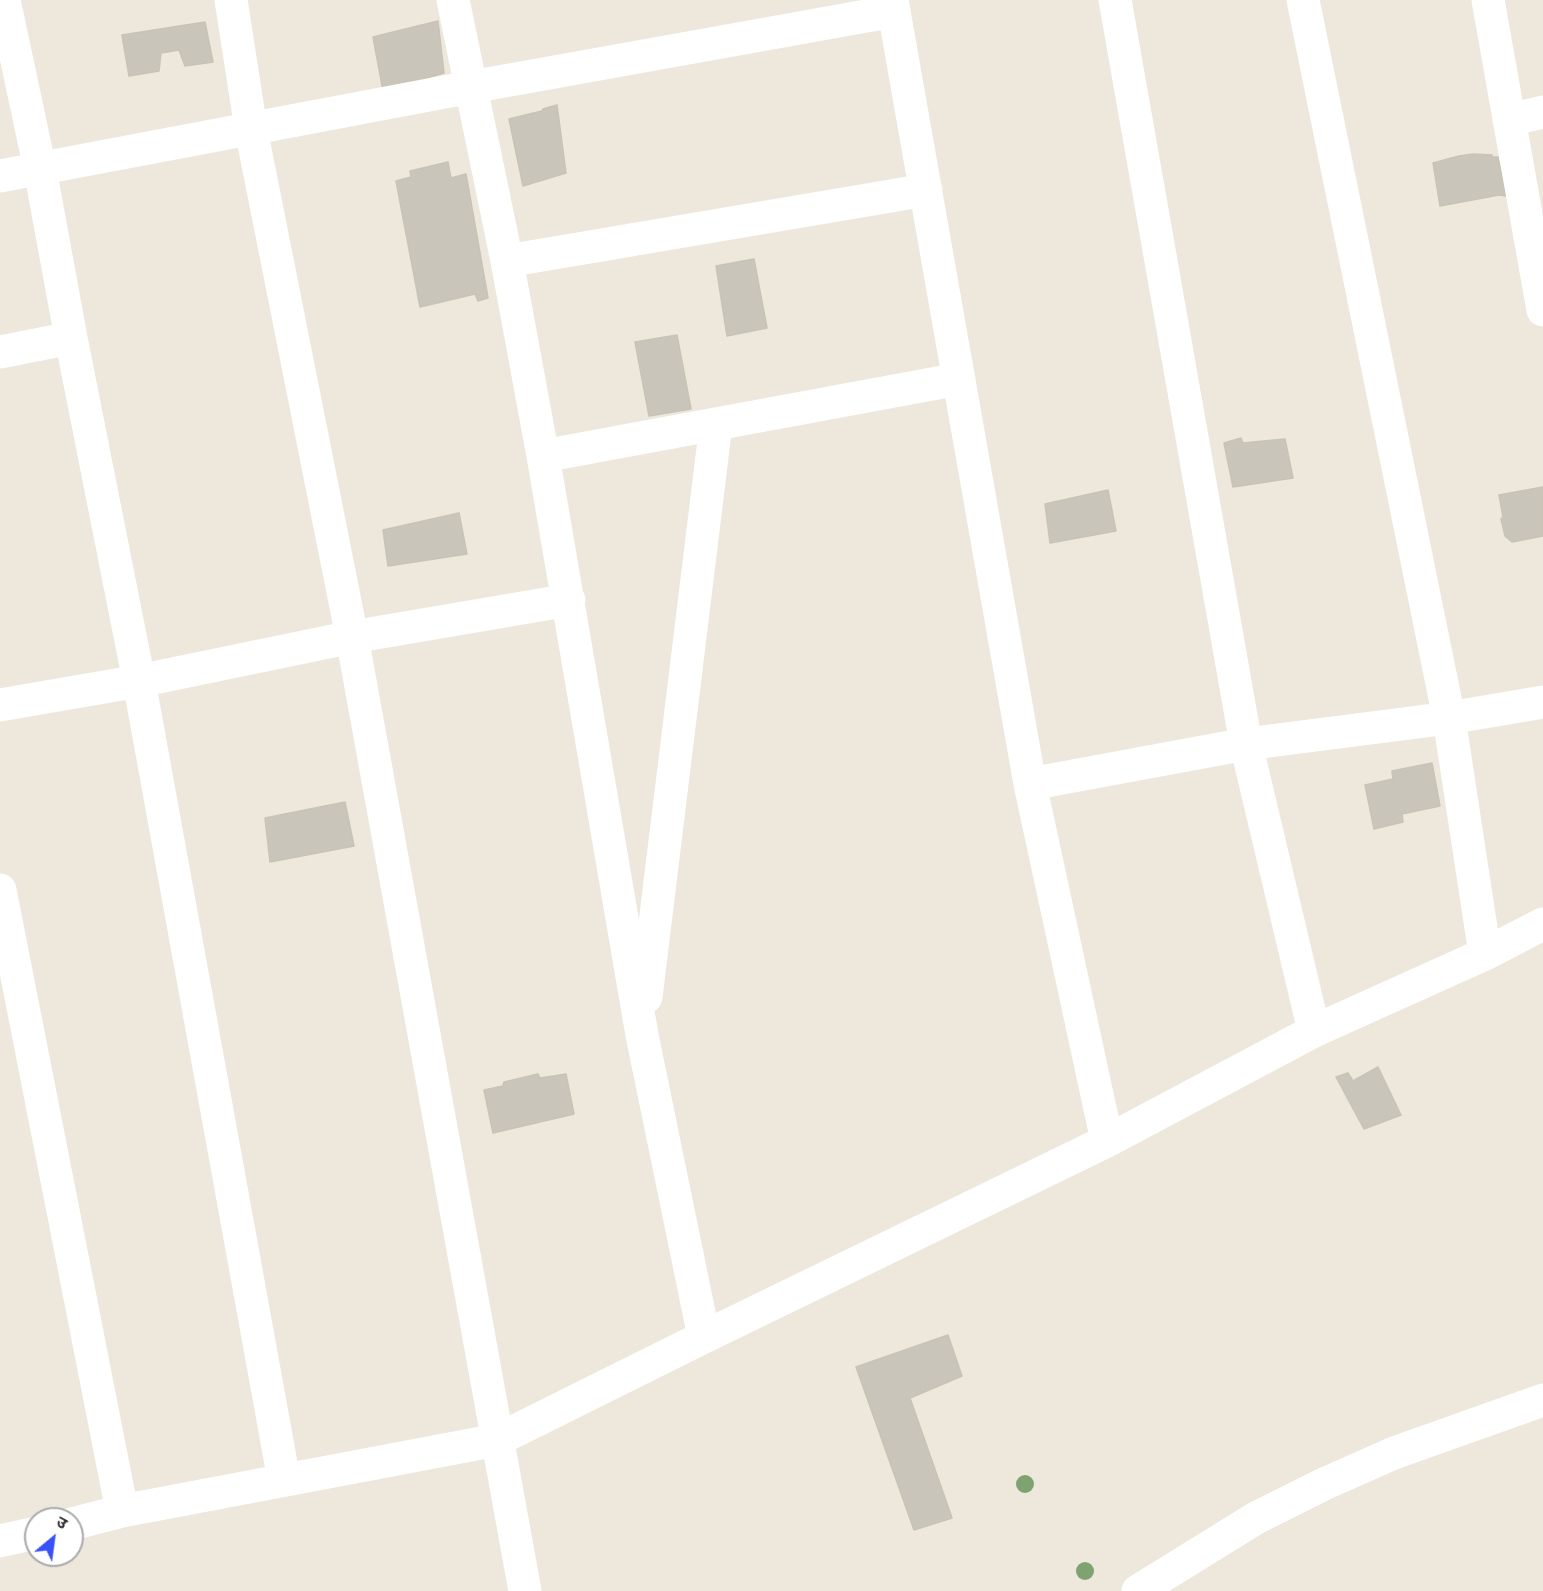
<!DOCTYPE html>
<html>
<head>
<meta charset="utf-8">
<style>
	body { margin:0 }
	#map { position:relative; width:1543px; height:1591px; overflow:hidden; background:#ede7dc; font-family:"Source Sans 3","Noto Sans Devanagari",sans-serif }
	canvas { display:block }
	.north { position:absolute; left:24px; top:1507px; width:60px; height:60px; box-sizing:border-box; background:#fff; border:2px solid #aaa; border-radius:50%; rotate:29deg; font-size:16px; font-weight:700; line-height:24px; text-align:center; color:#2b2b2b }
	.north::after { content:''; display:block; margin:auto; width:21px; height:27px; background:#3751ff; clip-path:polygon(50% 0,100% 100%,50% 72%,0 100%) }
</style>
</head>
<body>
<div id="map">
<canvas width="1543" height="1591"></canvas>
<div class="north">उ</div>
</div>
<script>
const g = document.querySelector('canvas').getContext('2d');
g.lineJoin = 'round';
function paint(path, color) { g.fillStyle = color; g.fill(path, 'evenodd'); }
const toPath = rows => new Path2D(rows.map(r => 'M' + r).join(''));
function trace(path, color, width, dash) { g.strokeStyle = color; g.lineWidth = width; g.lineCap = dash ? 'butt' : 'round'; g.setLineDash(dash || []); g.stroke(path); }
const building = toPath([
	[438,21,444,73,383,91,373,37,438,21],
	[205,22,213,62,185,66,179,50,161,53,159,71,129,76,122,35,205,22],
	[557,105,566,173,523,186,509,119,542,111,543,109,557,105],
	[1473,154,1492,155,1492,157,1498,157,1506,196,1499,195,1440,206,1433,163,1459,156,1473,154],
	[448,162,451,178,466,174,488,298,478,301,475,294,420,307,396,181,411,177,410,171,448,162],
	[754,259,767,328,727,336,716,266,754,259],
	[677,335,691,409,649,416,635,342,677,335],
	[1241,438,1243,443,1285,439,1293,478,1233,487,1224,443,1241,438],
	[1543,487,1543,536,1512,542,1505,536,1501,519,1503,517,1499,495,1543,487],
	[1108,490,1116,531,1050,543,1045,504,1108,490],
	[459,513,467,554,388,566,383,530,459,513],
	[1432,763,1440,806,1402,814,1403,822,1374,829,1365,785,1393,779,1392,771,1432,763],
	[345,802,354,846,270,862,265,818,345,802],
	[1378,1067,1401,1115,1364,1129,1336,1077,1348,1073,1353,1081,1378,1067],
	[538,1074,540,1078,566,1074,574,1114,493,1133,484,1090,503,1086,504,1082,538,1074],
	[948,1335,962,1376,910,1398,952,1518,914,1530,856,1367,948,1335]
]);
const minor = toPath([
	[4,0,40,169,71,338,139,681,284,1480],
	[231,0,251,129,352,637,525,1591],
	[453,0,507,261,543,456,642,1035,704,1337],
	[892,0,1030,784,1107,1141],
	[1115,0,1246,744,1314,1031],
	[1303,0,1449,718,1485,954],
	[1488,0,1543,310],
	[1509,120,1543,112],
	[0,176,471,87,894,11],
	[507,261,926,190],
	[0,352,71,338],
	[543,456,959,379],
	[0,705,139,681,352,637,569,600],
	[1030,784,1246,744,1449,718,1543,702],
	[0,890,122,1511],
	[646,997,716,424],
	[72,1524,122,1511,497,1440,704,1337,1107,1141,1314,1031,1485,954,1543,924],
	[0,1541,36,1533],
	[1138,1591,1256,1518,1324,1484,1394,1453,1543,1400]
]);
const trees = [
	[1025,1484],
	[1085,1571]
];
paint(building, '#c9c5ba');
trace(building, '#c9c3b5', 1.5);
trace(minor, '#fff', 33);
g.fillStyle = '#7ea370';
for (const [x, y] of trees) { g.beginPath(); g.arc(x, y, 9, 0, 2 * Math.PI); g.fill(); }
</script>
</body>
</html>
